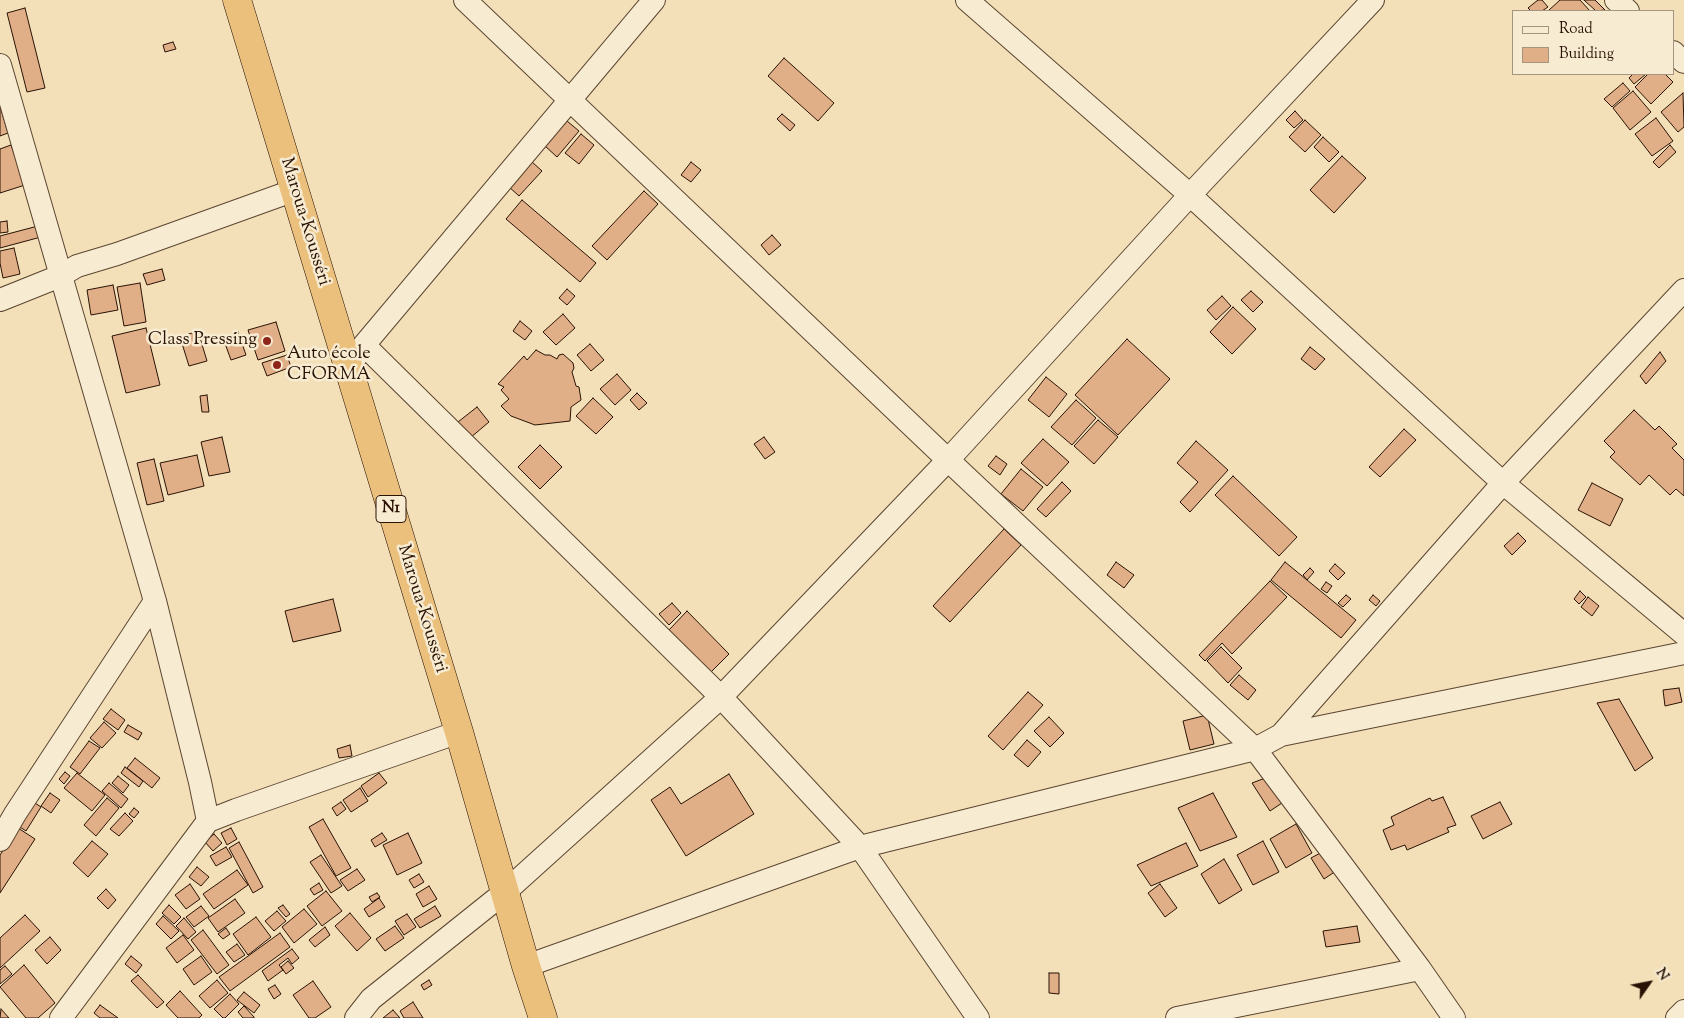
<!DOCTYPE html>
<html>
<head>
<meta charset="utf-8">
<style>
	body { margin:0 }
	#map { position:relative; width:1684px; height:1018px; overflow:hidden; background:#f3e0b9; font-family:"Sorts Mill Goudy",serif }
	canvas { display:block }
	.legend { position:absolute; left:1512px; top:10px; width:162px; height:65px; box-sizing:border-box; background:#f7ebd2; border:1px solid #a59480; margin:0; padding:6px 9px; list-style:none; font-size:15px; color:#291204 }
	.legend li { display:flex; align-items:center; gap:10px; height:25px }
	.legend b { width:25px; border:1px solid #a59480 }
	.north { position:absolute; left:1624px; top:958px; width:50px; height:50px; -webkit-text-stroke:4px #f7ebd2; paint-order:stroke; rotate:57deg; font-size:14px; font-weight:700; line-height:20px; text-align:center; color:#291204 }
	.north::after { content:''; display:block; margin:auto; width:18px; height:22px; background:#291204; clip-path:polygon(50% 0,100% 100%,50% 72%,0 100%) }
</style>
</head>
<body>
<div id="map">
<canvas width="1684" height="1018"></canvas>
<ul class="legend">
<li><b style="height:6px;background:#f7ebd2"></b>Road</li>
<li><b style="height:14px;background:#e0ae87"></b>Building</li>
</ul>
<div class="north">N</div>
</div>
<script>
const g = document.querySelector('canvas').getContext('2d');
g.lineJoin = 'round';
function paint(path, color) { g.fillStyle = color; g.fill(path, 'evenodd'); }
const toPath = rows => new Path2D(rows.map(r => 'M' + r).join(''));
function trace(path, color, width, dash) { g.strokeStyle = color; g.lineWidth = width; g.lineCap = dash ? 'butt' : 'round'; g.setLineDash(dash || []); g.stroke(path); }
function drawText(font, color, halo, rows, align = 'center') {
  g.font = font + ' "Sorts Mill Goudy",serif'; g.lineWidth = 5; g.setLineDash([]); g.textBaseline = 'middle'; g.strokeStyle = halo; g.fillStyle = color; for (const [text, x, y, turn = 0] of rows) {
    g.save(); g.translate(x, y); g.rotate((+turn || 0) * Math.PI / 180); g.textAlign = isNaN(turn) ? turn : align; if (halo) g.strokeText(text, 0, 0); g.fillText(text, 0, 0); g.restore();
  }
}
const building = toPath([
	[1538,0,1542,0,1548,7,1542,11,1531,11,1528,8,1538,0],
	[1560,0,1580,0,1590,11,1548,11,1560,0],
	[1584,0,1595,0,1605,10,1596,11,1584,0],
	[25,8,45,88,27,92,7,13,25,8],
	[173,42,176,49,165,52,163,45,173,42],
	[784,58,834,103,818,121,768,76,784,58],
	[1633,74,1646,74,1634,84,1629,78,1633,74],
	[1648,74,1665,74,1673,82,1651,104,1635,87,1648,74],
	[1623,83,1630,91,1612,107,1604,99,1623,83],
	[1633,91,1651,112,1630,130,1613,108,1633,91],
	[1683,93,1684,127,1678,132,1661,112,1683,93],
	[0,106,8,133,0,136,0,106],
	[1295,111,1303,120,1294,128,1286,120,1295,111],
	[782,114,795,125,790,131,777,119,782,114],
	[1656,118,1673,141,1652,156,1635,134,1656,118],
	[1305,120,1321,135,1305,152,1289,137,1305,120],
	[567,121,579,131,557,157,545,146,567,121],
	[581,134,594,145,579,164,565,153,581,134],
	[1323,137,1339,152,1329,162,1314,147,1323,137],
	[11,145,25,185,0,193,0,149,11,145],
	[1670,145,1676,152,1659,168,1653,162,1670,145],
	[1342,156,1366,178,1334,213,1310,190,1342,156],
	[531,161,542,171,519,196,508,186,531,161],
	[691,162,701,170,691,182,681,175,691,162],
	[644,191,658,204,607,260,592,246,644,191],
	[522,200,596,263,580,282,506,219,522,200],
	[7,221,8,232,0,233,0,222,7,221],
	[38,226,41,237,0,248,0,236,38,226],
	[772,235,781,245,769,255,761,245,772,235],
	[14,248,20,274,3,278,0,263,0,251,14,248],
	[162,269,165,280,147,285,143,274,162,269],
	[140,283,146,322,124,326,117,287,140,283],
	[113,285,118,310,91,315,87,290,113,285],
	[567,289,575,296,567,305,559,298,567,289],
	[1251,291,1263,302,1253,312,1241,300,1251,291],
	[1222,296,1231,306,1216,320,1207,310,1222,296],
	[1233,307,1256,329,1232,354,1210,332,1233,307],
	[563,314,575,328,556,345,543,332,563,314],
	[520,321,532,331,525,340,513,331,520,321],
	[276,322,285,351,258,360,248,330,276,322],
	[146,328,160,385,126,393,112,336,146,328],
	[198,331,207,361,189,366,180,337,198,331],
	[238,332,246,355,231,360,223,338,238,332],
	[1127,339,1170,379,1118,435,1075,395,1127,339],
	[590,344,604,360,591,371,577,355,590,344],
	[1310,347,1325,359,1315,370,1301,359,1310,347],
	[536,350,545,355,550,355,557,359,559,355,563,354,573,363,574,368,572,372,576,386,579,387,581,400,571,407,570,421,535,425,511,416,501,406,509,399,501,390,504,387,498,384,524,356,527,360,536,350],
	[1660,352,1666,361,1646,384,1640,376,1660,352],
	[287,355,291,367,267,376,262,363,287,355],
	[617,374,631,390,615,405,600,389,617,374],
	[1046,377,1067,394,1049,417,1028,400,1046,377],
	[637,393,647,403,639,410,630,400,637,393],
	[207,395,209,412,202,412,200,396,207,395],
	[593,398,613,417,596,434,576,416,593,398],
	[1076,400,1096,418,1072,445,1051,427,1076,400],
	[477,407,489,422,470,438,458,422,477,407],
	[1634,410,1655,430,1659,426,1677,444,1672,448,1684,460,1684,496,1676,489,1670,495,1649,475,1640,485,1610,457,1615,452,1604,441,1634,410],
	[1098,420,1118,437,1094,464,1074,446,1098,420],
	[1404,429,1416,440,1380,477,1369,467,1404,429],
	[222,437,230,472,209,476,201,442,222,437],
	[764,437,775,452,765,459,754,444,764,437],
	[1043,439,1069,462,1047,486,1021,463,1043,439],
	[1196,441,1228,470,1190,512,1180,502,1198,482,1177,463,1196,441],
	[540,445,562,467,540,489,518,467,540,445],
	[197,455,204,486,168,495,160,463,197,455],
	[996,456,1007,464,1000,475,988,466,996,456],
	[154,459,164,501,147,505,137,463,154,459],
	[1021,469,1043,487,1023,511,1001,494,1021,469],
	[1233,476,1297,537,1279,556,1215,495,1233,476],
	[1062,482,1071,491,1046,517,1037,509,1062,482],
	[1592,483,1623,499,1610,526,1578,510,1592,483],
	[1004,529,1021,545,950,622,933,606,1004,529],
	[1518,533,1526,541,1512,555,1504,546,1518,533],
	[1116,562,1134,575,1124,588,1107,575,1116,562],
	[1285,562,1356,620,1341,638,1271,580,1285,562],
	[1335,564,1345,573,1338,580,1329,571,1335,564],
	[1310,568,1314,572,1307,580,1303,575,1310,568],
	[1270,581,1287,597,1232,654,1222,643,1205,661,1199,655,1270,581],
	[1326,582,1332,586,1327,593,1321,589,1326,582],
	[1580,591,1586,597,1579,604,1574,599,1580,591],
	[1346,595,1351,599,1343,607,1338,603,1346,595],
	[1373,595,1380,601,1376,606,1369,600,1373,595],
	[1588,597,1599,606,1592,616,1581,607,1588,597],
	[333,599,341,631,293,642,285,611,333,599],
	[672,603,681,613,669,625,659,614,672,603],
	[687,611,729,654,711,672,669,630,687,611],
	[1221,647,1242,668,1228,683,1207,661,1221,647],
	[1239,675,1256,690,1248,700,1230,685,1239,675],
	[1679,688,1682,702,1665,706,1663,690,1679,688],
	[1028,692,1043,705,1003,750,988,736,1028,692],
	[1619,699,1653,758,1635,771,1597,703,1619,699],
	[111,709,125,720,118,730,103,719,111,709],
	[1207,715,1214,744,1190,750,1183,721,1207,715],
	[1049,717,1064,733,1050,747,1034,731,1049,717],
	[104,722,116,733,102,748,90,738,104,722],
	[128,725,142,733,138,740,124,732,128,725],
	[1027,740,1041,752,1028,767,1014,755,1027,740],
	[89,741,100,748,80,774,70,767,89,741],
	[350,745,352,756,339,758,337,749,350,745],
	[135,758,160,778,152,788,127,768,135,758],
	[125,767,143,781,139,787,121,773,125,767],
	[65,772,70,776,64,784,59,779,65,772],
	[77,773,105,795,92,811,64,788,77,773],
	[379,773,387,783,368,797,361,786,379,773],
	[729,774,754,814,686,856,651,800,670,787,681,804,729,774],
	[118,776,129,785,123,793,112,783,118,776],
	[1268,777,1285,801,1270,811,1252,783,1268,777],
	[109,783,128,799,121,808,102,791,109,783],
	[360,788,368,801,351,812,343,800,360,788],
	[50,793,60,800,51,813,41,806,50,793],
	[1213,793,1237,837,1200,851,1178,808,1213,793],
	[1443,797,1456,825,1447,828,1449,832,1407,850,1405,845,1391,850,1383,830,1394,825,1391,817,1430,798,1432,801,1443,797],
	[107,798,119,808,96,836,84,825,107,798],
	[32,801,41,807,26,831,17,825,32,801],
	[341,802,346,809,337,816,332,808,341,802],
	[1500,802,1512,824,1483,839,1471,816,1500,802],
	[134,808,139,812,134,818,129,814,134,808],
	[125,813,133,821,119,836,110,829,125,813],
	[323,819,351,868,336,876,309,827,323,819],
	[1296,824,1312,853,1286,868,1270,839,1296,824],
	[18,828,35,839,0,893,0,855,18,828],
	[231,828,237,839,227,845,221,833,231,828],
	[382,833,387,840,375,847,371,840,382,833],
	[408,833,422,863,397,875,383,845,408,833],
	[214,834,222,843,213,851,205,842,214,834],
	[92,841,108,854,88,877,73,863,92,841],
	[1263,841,1279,872,1253,885,1237,855,1263,841],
	[239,842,263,887,253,893,229,848,239,842],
	[1186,843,1198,866,1151,886,1137,865,1186,843],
	[226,847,232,857,216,866,210,856,226,847],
	[1324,851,1336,871,1324,879,1311,858,1324,851],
	[321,855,342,886,331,893,310,862,321,855],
	[1224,859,1242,890,1219,904,1201,874,1224,859],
	[197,867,209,877,201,886,189,877,197,867],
	[357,869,365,880,348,891,340,880,357,869],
	[237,870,248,885,214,909,203,894,237,870],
	[419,874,424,882,414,888,409,880,419,874],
	[319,883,323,890,314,895,310,889,319,883],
	[190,884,200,899,186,909,175,895,190,884],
	[1160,884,1177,908,1165,917,1148,893,1160,884],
	[429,886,437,899,423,907,416,894,429,886],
	[106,889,116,900,108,909,97,898,106,889],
	[326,891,342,911,322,926,307,906,326,891],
	[377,893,380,897,372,902,369,897,377,893],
	[379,898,385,907,369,917,364,909,379,898],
	[235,899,245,913,218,932,208,918,235,899],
	[169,905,181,917,174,924,162,913,169,905],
	[283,905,290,914,286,917,278,908,283,905],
	[201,906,209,916,194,927,186,917,201,906],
	[435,906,441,916,420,928,414,919,435,906],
	[304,909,317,924,294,943,282,927,304,909],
	[277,911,286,921,274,931,265,921,277,911],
	[350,913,371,938,357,951,335,926,350,913],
	[407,914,416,927,404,935,395,921,407,914],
	[25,915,40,931,0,968,0,938,25,915],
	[163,916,179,931,171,939,156,924,163,916],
	[256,917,271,937,248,955,233,934,256,917],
	[184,918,196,932,188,939,176,926,184,918],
	[395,926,404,938,385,951,376,939,395,926],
	[1357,926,1360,942,1326,947,1323,931,1357,926],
	[325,927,330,935,315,947,309,940,325,927],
	[226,928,230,934,223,939,218,934,226,928],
	[203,930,229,965,217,974,191,940,203,930],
	[280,933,290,947,230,991,219,977,280,933],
	[183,935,194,950,177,963,166,948,183,935],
	[50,937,61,950,47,964,35,950,50,937],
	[237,944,245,955,234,962,226,952,237,944],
	[292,949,299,958,292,964,288,958,279,965,283,970,268,981,262,971,292,949],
	[131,956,142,965,136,973,125,964,131,956],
	[201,956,212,972,194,985,183,969,201,956],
	[288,961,294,968,286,974,281,967,288,961],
	[24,965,55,1003,38,1018,26,1018,0,987,24,965],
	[5,966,12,974,0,984,0,970,5,966],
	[1049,973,1059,973,1059,994,1049,993,1049,973],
	[138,975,164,1002,157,1008,131,981,138,975],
	[217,980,228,993,210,1008,199,996,217,980],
	[429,980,432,985,424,990,421,985,429,980],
	[313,981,331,1007,315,1018,309,1018,293,995,313,981],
	[275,985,281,994,274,999,268,989,275,985],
	[180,991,202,1015,199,1018,178,1018,166,1005,180,991],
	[244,992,260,1005,254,1013,237,1000,244,992],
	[230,994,239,1004,225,1018,223,1018,214,1009,230,994],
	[413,1002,423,1018,404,1018,400,1011,413,1002],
	[100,1005,118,1018,100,1018,94,1013,100,1005],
	[244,1006,254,1017,254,1018,243,1018,238,1012,244,1006],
	[1,1009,9,1018,0,1018,1,1009],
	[393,1010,400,1018,383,1018,393,1010]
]);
const minor = toPath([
	[465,0,948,460,1255,749,1420,969,1454,1018],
	[967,0,1190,195,1503,483,1684,634],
	[1616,0,1628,11],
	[1673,52,1684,62],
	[0,65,155,601,200,782,208,821],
	[0,300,60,276,77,266,117,254,295,190],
	[364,345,721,697,860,847,978,1018],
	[355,358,364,345,654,0],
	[1281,735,1684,653],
	[0,840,15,814,155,601],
	[526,966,860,847,1255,749,1281,735,1503,483,1684,290],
	[61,1018,208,821,236,810,459,732],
	[356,1018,371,999,505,892,721,697,948,460,1190,195,1373,0],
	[1177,1018,1420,969],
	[1677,1018,1684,1011]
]);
const highway = toPath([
	[237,0,459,732,526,966,543,1018]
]);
const markers = [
	[267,341,5,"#8f2418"],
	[277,365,5,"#8f2418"]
];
const shields = [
	[391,509,30]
];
const shieldNames = [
	["N1",391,509]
];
const streetNames = [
	["Maroua-Kousséri",304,222,73],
	["Maroua-Kousséri",421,609,73]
];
const poiNames = [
	["Class Pressing",257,341],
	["Auto école",287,355,"left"],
	["CFORMA",287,376,"left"]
];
paint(building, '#e0ae87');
trace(building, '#291204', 1);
trace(minor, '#5c4631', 24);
trace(highway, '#291204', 29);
trace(minor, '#f7ebd2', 22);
trace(highway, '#eac07c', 28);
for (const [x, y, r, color] of markers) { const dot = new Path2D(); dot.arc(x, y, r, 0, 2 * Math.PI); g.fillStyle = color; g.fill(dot); trace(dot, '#f7ebd2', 2); }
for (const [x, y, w] of shields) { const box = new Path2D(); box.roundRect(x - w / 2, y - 13.5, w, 27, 4); g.fillStyle = '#f7ebd2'; g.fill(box); trace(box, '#291204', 1); }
drawText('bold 16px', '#291204', null, shieldNames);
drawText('18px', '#291204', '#f7ebd2', streetNames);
drawText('18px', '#291204', '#f7ebd2', poiNames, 'right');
</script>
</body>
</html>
